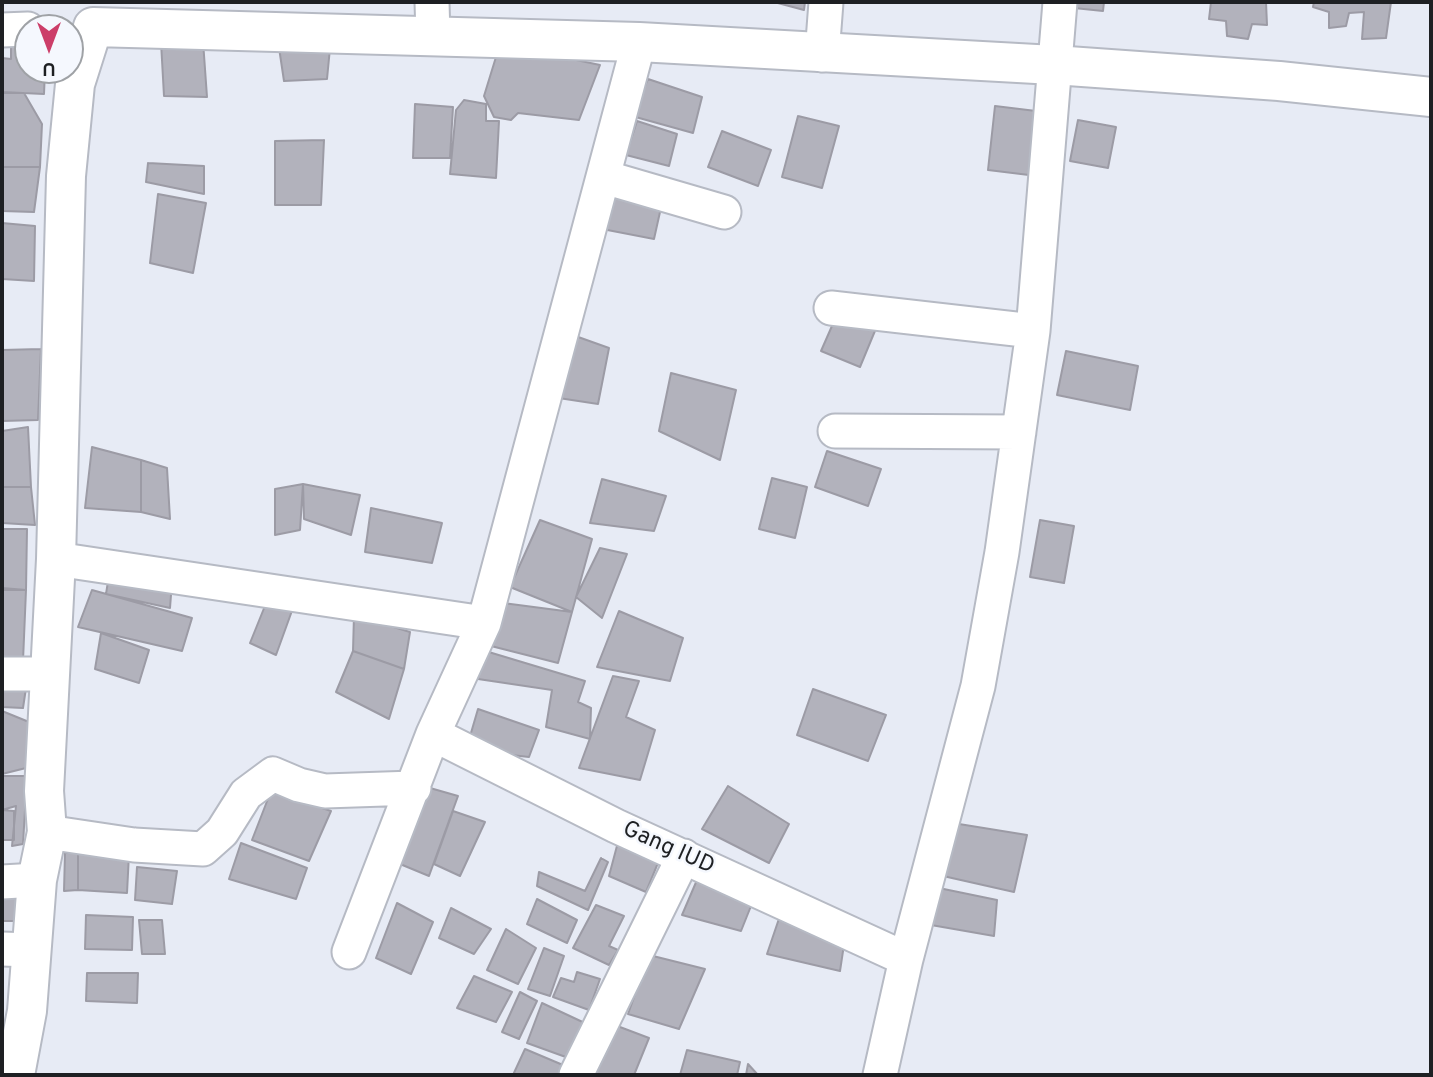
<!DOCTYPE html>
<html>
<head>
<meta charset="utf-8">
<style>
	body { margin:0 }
	#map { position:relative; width:1433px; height:1077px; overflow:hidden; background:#e7ebf5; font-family:Overpass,sans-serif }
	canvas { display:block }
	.frame { position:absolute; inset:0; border:4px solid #1e2023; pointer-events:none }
	.north { position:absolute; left:14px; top:14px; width:70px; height:70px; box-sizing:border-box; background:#f5f8fe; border:2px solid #9fa2a6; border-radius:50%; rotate:180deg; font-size:19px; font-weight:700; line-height:28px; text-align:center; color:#1e2023 }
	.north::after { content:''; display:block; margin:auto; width:24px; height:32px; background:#cc3e69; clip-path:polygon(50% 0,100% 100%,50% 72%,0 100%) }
</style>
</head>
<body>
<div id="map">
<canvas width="1433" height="1077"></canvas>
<div class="frame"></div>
<div class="north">U</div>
</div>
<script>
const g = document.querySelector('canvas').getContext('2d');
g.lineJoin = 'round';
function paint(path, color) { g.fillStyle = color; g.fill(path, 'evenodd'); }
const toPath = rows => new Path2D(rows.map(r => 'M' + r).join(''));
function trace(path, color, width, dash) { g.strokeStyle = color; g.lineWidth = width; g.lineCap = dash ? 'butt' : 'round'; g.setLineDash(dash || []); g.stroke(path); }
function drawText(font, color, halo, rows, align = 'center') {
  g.font = font + ' Overpass,sans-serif'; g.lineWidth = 5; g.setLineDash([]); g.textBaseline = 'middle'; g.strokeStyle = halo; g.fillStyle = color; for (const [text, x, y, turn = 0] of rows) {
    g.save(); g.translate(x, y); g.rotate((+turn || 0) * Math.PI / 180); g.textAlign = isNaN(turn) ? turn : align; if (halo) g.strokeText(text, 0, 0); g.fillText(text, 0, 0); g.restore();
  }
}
const building = toPath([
	[774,2,805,2,804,10,774,2],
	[1074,2,1104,2,1103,11,1074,8,1074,2],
	[1211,2,1266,2,1267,25,1252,24,1248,39,1227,36,1226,21,1209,19,1211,2],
	[1314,2,1391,2,1386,38,1362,39,1364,12,1349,13,1346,26,1329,28,1329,12,1313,7,1314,2],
	[11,38,28,38,28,70,45,70,44,94,2,92,2,58,11,59,11,38],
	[203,41,207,97,164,96,161,42,203,41],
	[278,41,330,48,327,79,284,81,278,41],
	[500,44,600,65,579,120,518,113,511,120,494,117,484,96,500,44],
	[648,79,702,97,693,133,632,116,648,79],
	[2,93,24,93,42,124,40,167,2,167,2,93],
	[464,100,486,104,486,121,499,121,496,178,450,174,456,110,464,100],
	[415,104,453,107,450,158,413,158,415,104],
	[995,106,1036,111,1029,175,988,170,995,106],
	[798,116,839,126,822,188,782,177,798,116],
	[1078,120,1116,127,1108,168,1070,161,1078,120],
	[637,121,677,134,669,166,626,155,637,121],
	[722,131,771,150,758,186,708,167,722,131],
	[324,140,321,205,275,205,275,141,324,140],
	[148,163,204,166,204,194,146,182,148,163],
	[2,167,40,167,34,212,2,211,2,167],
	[607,185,662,203,654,239,597,228,607,185],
	[158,194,206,203,193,273,150,263,158,194],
	[2,223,35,226,34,281,2,279,2,223],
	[839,310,877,326,860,367,821,351,839,310],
	[567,333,609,348,598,404,552,397,567,333],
	[41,349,38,420,2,421,2,350,41,349],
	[1066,351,1138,366,1130,410,1057,395,1066,351],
	[671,373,736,390,720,460,659,431,671,373],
	[28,427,31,487,2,487,2,431,28,427],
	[92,447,141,460,141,512,85,508,92,447],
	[827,451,881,469,868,506,815,487,827,451],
	[141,460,167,468,170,519,141,512,141,460],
	[772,478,807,487,795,538,759,529,772,478],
	[602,479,666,496,654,531,590,523,602,479],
	[303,484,360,495,351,535,304,519,303,484],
	[303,484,300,530,275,535,275,489,303,484],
	[2,487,31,487,35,525,2,523,2,487],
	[371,508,442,523,432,563,365,552,371,508],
	[540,520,592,539,572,612,510,587,540,520],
	[1040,520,1074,526,1064,583,1030,577,1040,520],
	[2,529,27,529,26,590,2,588,2,529],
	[600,548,627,554,602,618,576,597,600,548],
	[110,569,172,582,170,608,106,594,110,569],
	[2,590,26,590,23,661,2,662,2,590],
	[92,590,192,618,182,651,78,627,92,590],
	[271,591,293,608,276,655,250,643,271,591],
	[503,603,572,612,558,663,491,646,503,603],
	[619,611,683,638,670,681,597,667,619,611],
	[354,615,410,632,404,669,353,651,354,615],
	[101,633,149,650,139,683,95,669,101,633],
	[482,650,585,681,578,702,591,708,590,739,546,727,552,690,478,679,482,650],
	[353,651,404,669,389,719,336,692,353,651],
	[613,676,639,681,626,717,655,730,640,780,579,768,613,676],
	[2,688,26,688,23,708,2,707,2,688],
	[813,689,886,715,868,761,797,735,813,689],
	[478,709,539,730,529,757,466,750,478,709],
	[2,711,29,722,26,768,2,774,2,711],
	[2,776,27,776,23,844,12,846,16,806,2,810,2,776],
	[728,786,789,824,769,863,702,829,728,786],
	[430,788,458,796,429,876,400,864,430,788],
	[271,791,331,811,309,861,252,840,271,791],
	[2,810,14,811,14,840,2,840,2,810],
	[453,811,485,822,460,876,434,864,453,811],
	[959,824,1027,835,1014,892,943,876,959,824],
	[618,842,660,858,646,892,609,876,618,842],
	[241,843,307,868,296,899,229,879,241,843],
	[78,851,129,854,127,893,78,890,78,851],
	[78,851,78,890,64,891,65,853,78,851],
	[601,858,608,862,588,910,537,886,539,872,585,891,601,858],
	[137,867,177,871,172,904,135,900,137,867],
	[700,873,755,896,741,931,682,915,700,873],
	[18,881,15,921,2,921,2,882,18,881],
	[934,887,997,900,994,936,931,925,934,887],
	[537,899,577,920,567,943,527,924,537,899],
	[785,901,848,918,840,971,767,954,785,901],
	[397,903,433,922,411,974,376,958,397,903],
	[596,905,624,916,609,946,618,950,609,965,573,948,596,905],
	[451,908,491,929,474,954,439,938,451,908],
	[86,915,133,917,132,950,85,949,86,915],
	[139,920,162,920,165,954,142,954,139,920],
	[506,929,536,948,518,984,487,970,506,929],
	[544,948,564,956,550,996,528,989,544,948],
	[649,955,705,969,679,1029,628,1014,649,955],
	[577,972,600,979,589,1010,553,997,561,978,574,982,577,972],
	[87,973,138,973,137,1003,86,1001,87,973],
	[474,976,512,992,496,1022,457,1008,474,976],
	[520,992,537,1001,519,1039,502,1032,520,992],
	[542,1003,589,1025,574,1060,527,1043,542,1003],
	[612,1024,649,1038,634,1075,593,1075,612,1024],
	[525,1049,570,1068,566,1075,513,1075,525,1049],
	[687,1050,740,1062,737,1075,680,1075,687,1050],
	[748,1064,758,1075,746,1075,748,1064]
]);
const minor = toPath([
	[432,2,433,36],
	[2,30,28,29],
	[822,55,826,2],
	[604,177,724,212],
	[831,308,1033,331],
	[835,431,1019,432],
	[56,559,484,623],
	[2,674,50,674],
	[433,734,616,826,906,959],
	[47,832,134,845,203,849,222,832,246,794,273,774,299,785,325,791,414,788],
	[2,882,37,880],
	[2,949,31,950],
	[349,952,433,734,484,623,639,42],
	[576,1075,684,856],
	[880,1075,906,959,978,686,1002,552,1033,331,1060,2]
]);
const major = toPath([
	[15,1075,27,1011,37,880,47,832,44,791,56,559,66,176,75,84,93,27,639,42,1054,65,1279,81,1431,97]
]);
const streetNames = [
	["Gang IUD",668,849,24]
];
paint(building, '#b2b2bc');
trace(building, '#9c9ba5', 2);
trace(minor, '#b6bac4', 37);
trace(major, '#b6bac4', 42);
trace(minor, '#fff', 33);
trace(major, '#fff', 38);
drawText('23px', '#1e2023', '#f5f8fe', streetNames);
</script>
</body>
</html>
